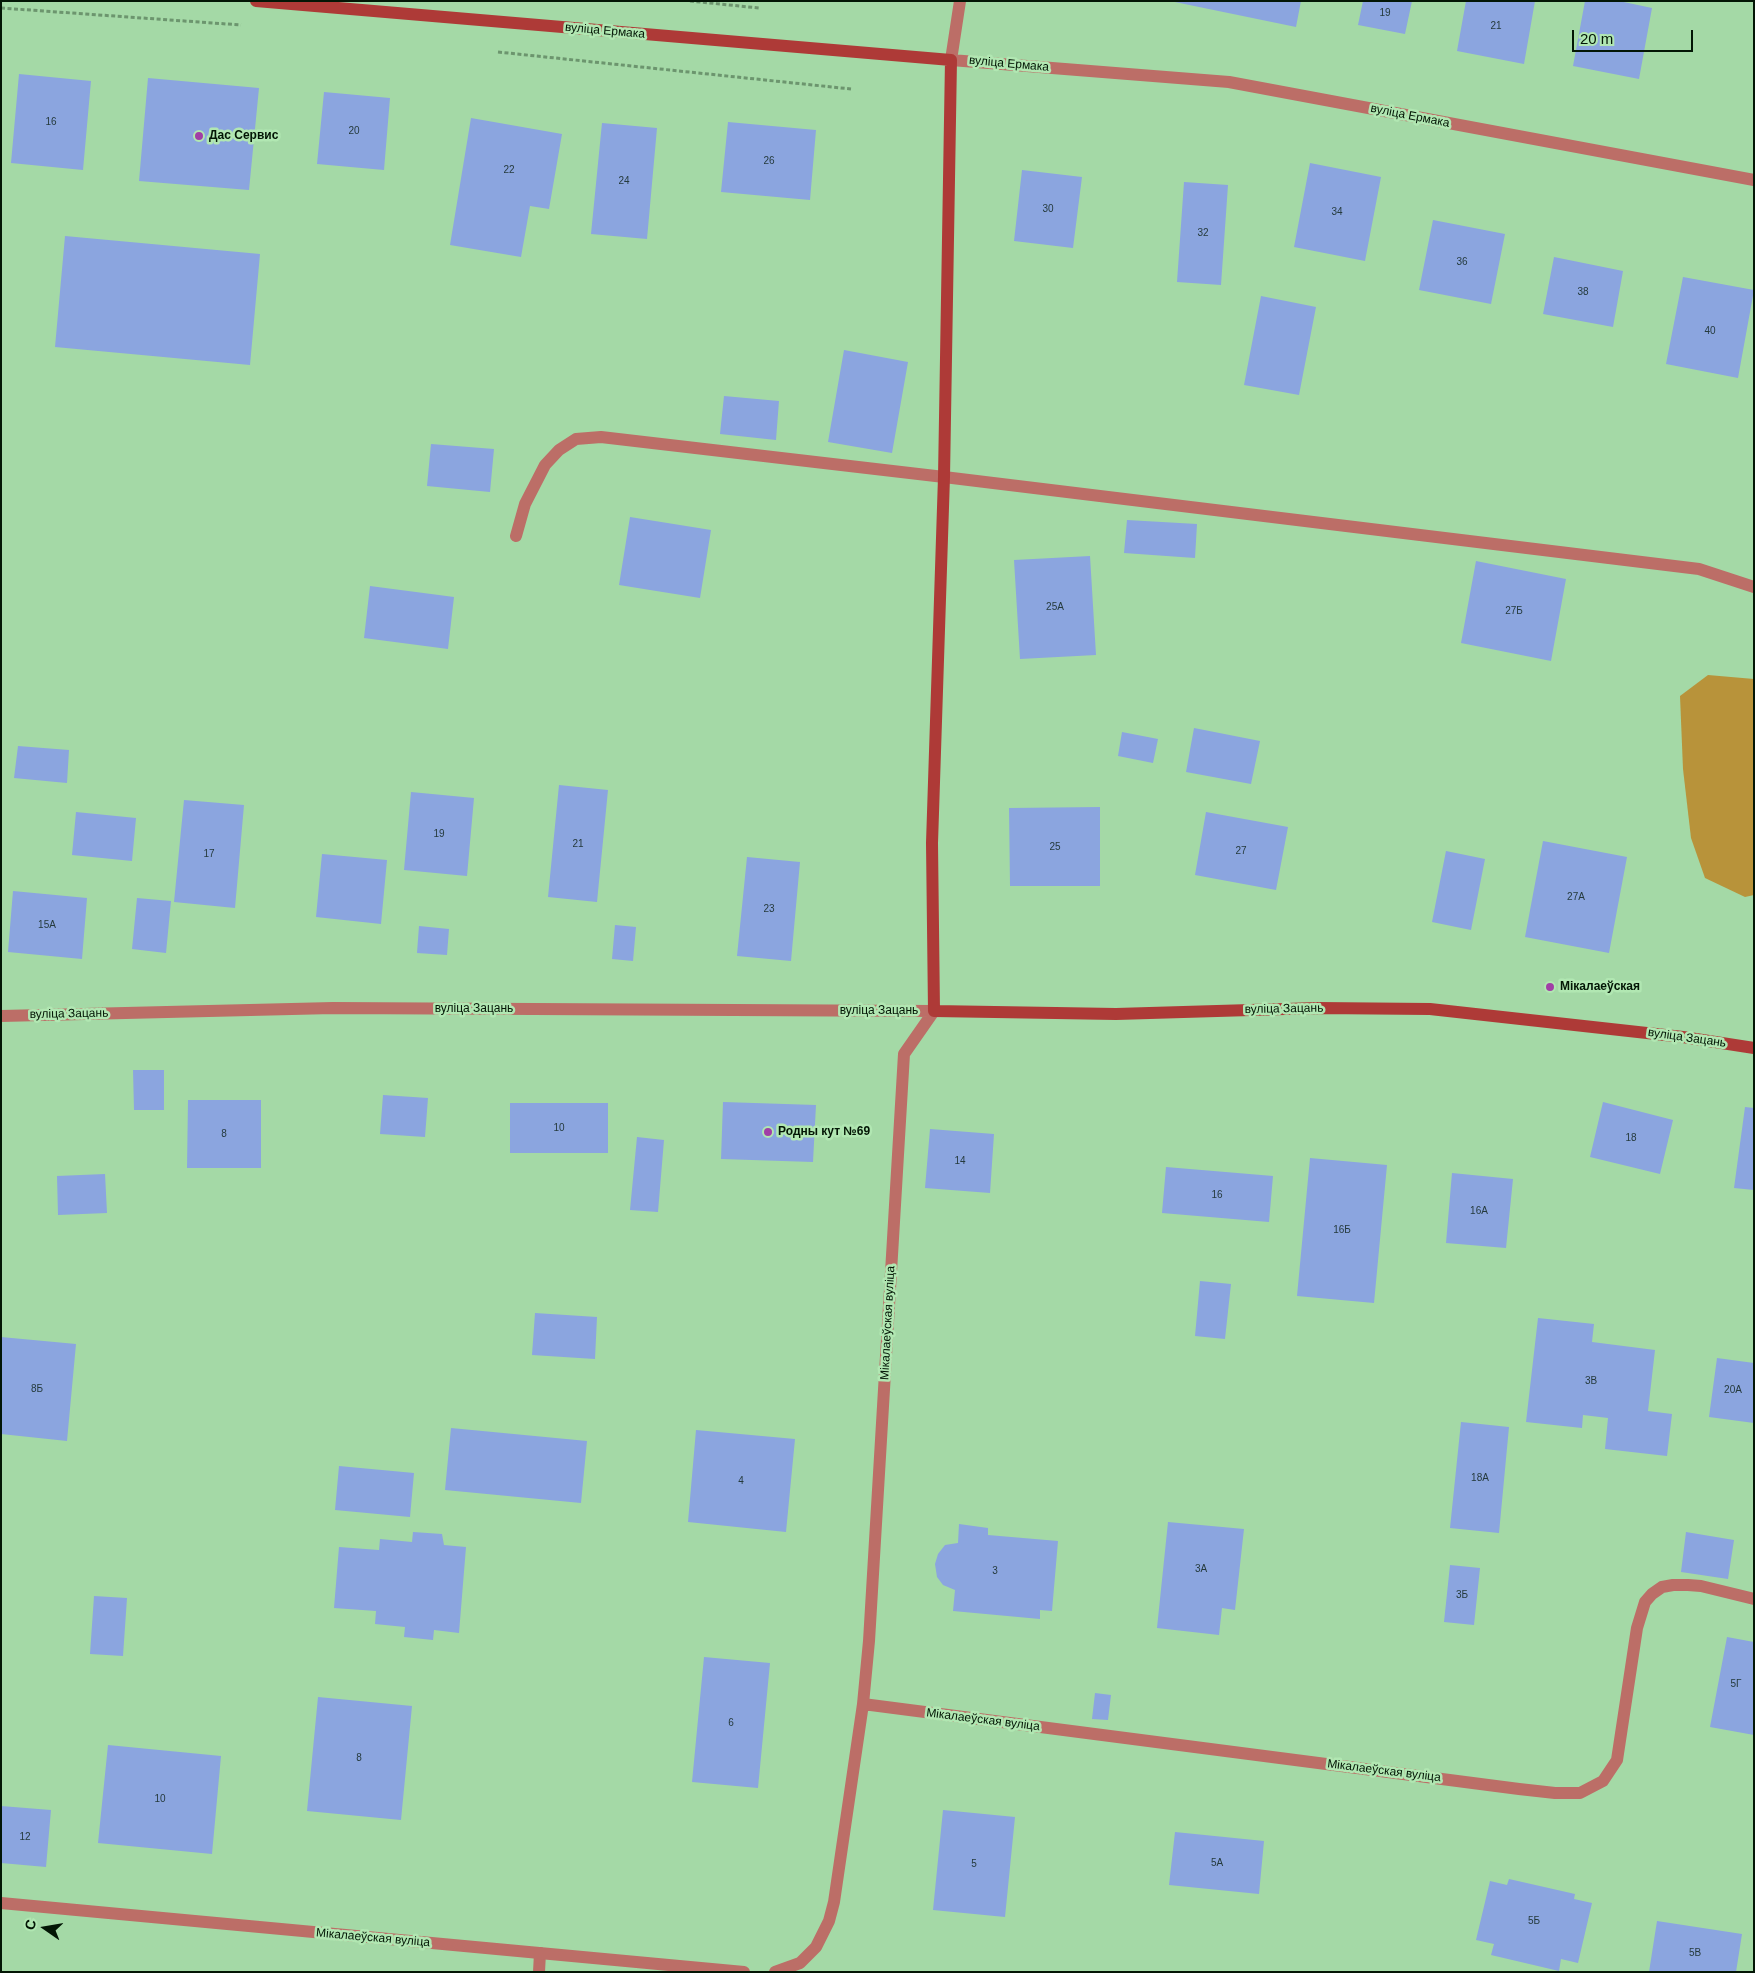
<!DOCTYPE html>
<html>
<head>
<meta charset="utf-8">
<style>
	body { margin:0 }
	#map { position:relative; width:1755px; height:1973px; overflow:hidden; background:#a4d9a6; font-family:Arial,sans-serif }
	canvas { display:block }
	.frame { position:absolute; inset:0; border:2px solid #031605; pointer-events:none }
	.north { position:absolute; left:20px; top:1903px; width:50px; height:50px; -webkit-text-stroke:4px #b1e7b2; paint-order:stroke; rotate:283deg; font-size:14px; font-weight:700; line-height:20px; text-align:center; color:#031605 }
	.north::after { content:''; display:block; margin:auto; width:18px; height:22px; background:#031605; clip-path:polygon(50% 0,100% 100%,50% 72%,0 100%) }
	.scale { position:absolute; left:1572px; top:30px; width:121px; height:22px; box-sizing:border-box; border:2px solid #031605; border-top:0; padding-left:6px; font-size:15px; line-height:18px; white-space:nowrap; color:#031605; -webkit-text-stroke:4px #b1e7b2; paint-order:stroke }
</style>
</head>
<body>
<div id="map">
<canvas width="1755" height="1973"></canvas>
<div class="frame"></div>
<div class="north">С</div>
<div class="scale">20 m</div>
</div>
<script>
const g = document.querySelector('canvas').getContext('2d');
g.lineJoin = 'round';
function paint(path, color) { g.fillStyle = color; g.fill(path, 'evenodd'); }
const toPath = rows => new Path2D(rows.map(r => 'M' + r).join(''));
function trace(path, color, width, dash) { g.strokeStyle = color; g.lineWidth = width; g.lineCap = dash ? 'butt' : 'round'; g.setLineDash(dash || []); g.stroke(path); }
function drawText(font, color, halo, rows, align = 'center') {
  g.font = font + ' Arial,sans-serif'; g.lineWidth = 5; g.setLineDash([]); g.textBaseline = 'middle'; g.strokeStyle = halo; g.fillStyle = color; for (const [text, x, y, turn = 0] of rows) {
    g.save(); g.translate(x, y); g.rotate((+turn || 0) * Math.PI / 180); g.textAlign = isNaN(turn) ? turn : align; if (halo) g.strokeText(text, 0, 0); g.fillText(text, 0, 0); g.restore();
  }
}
const green = toPath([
	[1708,675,1754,679,1754,895,1745,897,1705,878,1691,838,1683,769,1680,696]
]);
const building = toPath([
	[1170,1,1301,1,1296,27],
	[1363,1,1412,1,1405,34,1358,25],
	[1466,1,1535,1,1524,64,1457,51],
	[1585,1,1619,1,1652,8,1639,79,1573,66],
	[19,74,91,81,83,170,11,163],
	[148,78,259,88,249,190,139,181],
	[324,92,390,98,384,170,317,164],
	[471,118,562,134,549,209,530,206,521,257,450,245],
	[728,122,816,130,810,200,721,192],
	[602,123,657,128,647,239,591,234],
	[1310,163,1381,177,1365,261,1294,247],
	[1022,170,1082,177,1073,248,1014,241],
	[1184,182,1228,185,1221,285,1177,282],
	[1433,220,1505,234,1491,304,1419,290],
	[65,236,260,254,250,365,55,347],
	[1554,257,1623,271,1613,327,1543,314],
	[1683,277,1754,290,1738,378,1666,364],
	[1261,296,1316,307,1299,395,1244,385],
	[844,350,908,362,892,453,828,442],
	[724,396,779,401,776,440,720,434],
	[431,444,494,449,490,492,427,486],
	[630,517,711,530,700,598,619,585],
	[1127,520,1197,524,1195,558,1124,553],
	[1090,556,1096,655,1020,659,1014,560],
	[1476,561,1566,579,1551,661,1461,643],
	[370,586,454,597,448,649,364,638],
	[1194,728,1260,741,1251,784,1186,772],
	[1122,732,1158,739,1153,763,1118,756],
	[18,746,69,750,67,783,14,778],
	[559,785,608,790,597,902,548,897],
	[411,792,474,798,467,876,404,870],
	[184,800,244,805,235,908,174,902],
	[1100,807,1100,886,1010,886,1009,808],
	[76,812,136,818,132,861,72,855],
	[1206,812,1288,827,1276,890,1195,875],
	[1543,841,1627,857,1609,953,1525,937],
	[1446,851,1485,859,1471,930,1432,922],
	[322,854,387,860,381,924,316,917],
	[747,857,800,862,791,961,737,956],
	[13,891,87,898,82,959,8,952],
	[137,898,171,901,166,953,132,949],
	[615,925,636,927,633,961,612,959],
	[419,926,449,929,447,955,417,953],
	[133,1070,164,1070,164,1110,134,1110],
	[383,1095,428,1098,425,1137,380,1134],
	[188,1100,261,1100,261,1168,187,1168],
	[723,1102,816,1105,813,1162,721,1159],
	[1603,1102,1673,1120,1660,1174,1590,1157],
	[510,1103,608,1103,608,1153,510,1153],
	[1745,1107,1754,1108,1754,1190,1734,1188],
	[930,1129,994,1134,990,1193,925,1188],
	[637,1137,664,1140,658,1212,630,1210],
	[1310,1158,1387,1165,1374,1303,1297,1296],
	[1166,1167,1273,1176,1269,1222,1162,1213],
	[1452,1173,1513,1179,1506,1248,1446,1243],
	[105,1174,107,1213,58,1215,57,1176],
	[1200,1281,1231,1284,1225,1339,1195,1336],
	[535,1313,597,1317,595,1359,532,1355],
	[1538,1318,1594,1324,1592,1342,1655,1350,1648,1411,1672,1414,1667,1456,1605,1449,1608,1418,1583,1415,1582,1428,1526,1422],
	[1,1337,76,1344,67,1441,1,1434],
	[1717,1358,1754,1363,1754,1423,1709,1417],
	[1461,1422,1509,1427,1499,1533,1450,1528],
	[451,1428,587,1441,581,1503,445,1490],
	[696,1430,795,1439,786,1532,688,1522],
	[339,1466,414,1473,410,1517,335,1510],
	[1168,1522,1244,1529,1235,1610,1222,1608,1219,1635,1157,1628],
	[959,1524,988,1528,988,1535,1058,1541,1052,1611,1040,1610,1040,1619,953,1611,955,1590,943,1585,937,1577,935,1564,938,1554,945,1545,958,1543],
	[413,1532,442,1534,444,1545,466,1547,459,1633,434,1630,433,1640,404,1637,405,1627,375,1624,376,1611,334,1608,339,1547,379,1550,380,1539,412,1542],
	[1686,1532,1734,1540,1728,1579,1681,1572],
	[1450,1565,1480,1568,1474,1625,1444,1622],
	[94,1596,127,1598,123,1656,90,1654],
	[1727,1637,1754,1642,1754,1735,1710,1727],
	[704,1657,770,1663,758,1788,692,1782],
	[1095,1693,1111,1695,1108,1720,1092,1719],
	[318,1697,412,1706,401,1820,307,1811],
	[108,1745,221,1756,212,1854,98,1843],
	[1,1806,51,1810,46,1867,1,1863],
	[943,1810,1015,1817,1005,1917,933,1910],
	[1175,1832,1264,1841,1259,1894,1169,1885],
	[1509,1879,1575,1894,1574,1899,1592,1903,1578,1963,1561,1959,1559,1971,1491,1955,1494,1944,1476,1940,1490,1881,1507,1885],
	[1657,1921,1742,1934,1736,1972,1649,1972]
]);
const path = toPath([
	[690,1,759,8],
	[1,8,241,25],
	[498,52,851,89]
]);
const lane = toPath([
	[516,536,525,504,545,465,559,450,576,439,601,437,944,477,1699,569,1754,587],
	[539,1972,540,1953]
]);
const street = toPath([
	[960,1,951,60,1229,82,1754,180],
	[1,1016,333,1008,934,1011],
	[863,1704,1519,1789,1555,1793,1580,1793,1603,1781,1617,1760,1637,1628,1645,1602,1652,1594,1662,1587,1673,1585,1688,1585,1701,1586,1754,1599],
	[1,1903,744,1972],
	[775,1972,800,1963,816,1947,829,1921,834,1902,863,1704,869,1641,904,1054,934,1011]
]);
const secondary = toPath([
	[256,1,951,60,944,477,932,843,934,1011,1116,1014,1318,1008,1430,1009,1683,1037,1754,1048]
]);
const markers = [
	[199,136,5,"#a13fa6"],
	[1550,987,5,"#a13fa6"],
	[768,1132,5,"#a13fa6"]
];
const numberNames = [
	["19",1385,13],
	["21",1496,26],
	["16",51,122],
	["20",354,131],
	["26",769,161],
	["22",509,170],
	["24",624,181],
	["30",1048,209],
	["34",1337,212],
	["32",1203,233],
	["36",1462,262],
	["38",1583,292],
	["40",1710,331],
	["25А",1055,607],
	["27Б",1514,611],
	["19",439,834],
	["21",578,844],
	["25",1055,847],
	["27",1241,851],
	["17",209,854],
	["27А",1576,897],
	["23",769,909],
	["15А",47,925],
	["10",559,1128],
	["8",224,1134],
	["18",1631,1138],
	["14",960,1161],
	["16",1217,1195],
	["16А",1479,1211],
	["16Б",1342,1230],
	["3В",1591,1381],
	["8Б",37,1389],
	["20А",1733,1390],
	["18А",1480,1478],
	["4",741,1481],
	["3А",1201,1569],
	["3",995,1571],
	["3Б",1462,1595],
	["5Г",1736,1684],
	["6",731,1723],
	["8",359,1758],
	["10",160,1799],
	["12",25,1837],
	["5А",1217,1863],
	["5",974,1864],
	["5Б",1534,1921],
	["5В",1695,1953]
];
const streetNames = [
	["вуліца Ермака",605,31,5],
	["вуліца Ермака",1009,64,5],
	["вуліца Ермака",1410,116,11],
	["вуліца Зацань",474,1009],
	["вуліца Зацань",1284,1009,-1],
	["вуліца Зацань",879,1011],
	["вуліца Зацань",69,1014,-1],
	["вуліца Зацань",1687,1038,8],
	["Мікалаеўская вуліца",888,1323,-87],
	["Мікалаеўская вуліца",983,1720,7],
	["Мікалаеўская вуліца",1384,1771,7],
	["Мікалаеўская вуліца",373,1938,5]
];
const poiNames = [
	["Дас Сервис",209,136],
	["Мікалаеўская",1560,987],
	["Родны кут №69",778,1132]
];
paint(green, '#b8933a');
paint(building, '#8ba5df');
trace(path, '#6c956e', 3, [4, 2.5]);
trace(lane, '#bc6e67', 12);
trace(street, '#bc6e67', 12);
trace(secondary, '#ae3a37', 12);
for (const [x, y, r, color] of markers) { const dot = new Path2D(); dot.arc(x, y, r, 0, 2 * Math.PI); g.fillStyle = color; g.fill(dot); trace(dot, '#b1e7b2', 2); }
drawText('10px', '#253a3c', null, numberNames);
drawText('12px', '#031605', '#b1e7b2', streetNames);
drawText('bold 12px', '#031605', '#b1e7b2', poiNames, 'left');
</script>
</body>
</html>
